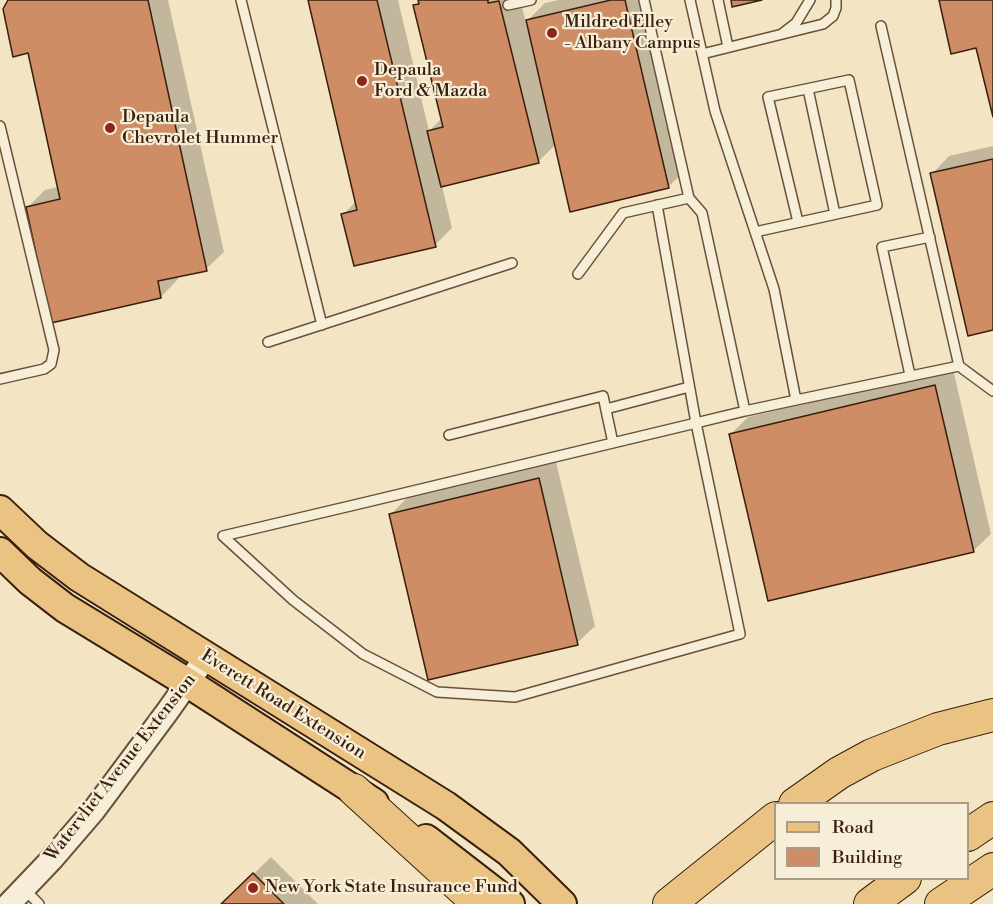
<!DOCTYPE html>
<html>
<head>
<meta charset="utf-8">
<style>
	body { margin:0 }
	#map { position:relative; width:993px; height:904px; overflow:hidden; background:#f3e5c3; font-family:"Libre Bodoni",serif }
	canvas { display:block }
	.legend { position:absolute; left:774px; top:802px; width:195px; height:78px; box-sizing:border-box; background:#f7eed8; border:2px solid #ab9b87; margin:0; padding:8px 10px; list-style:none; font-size:18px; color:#391f0d }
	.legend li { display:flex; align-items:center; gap:12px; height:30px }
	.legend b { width:30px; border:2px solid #ab9b87 }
</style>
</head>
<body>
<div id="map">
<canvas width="993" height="904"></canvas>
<ul class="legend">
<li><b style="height:8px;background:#eac282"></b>Road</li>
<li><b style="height:16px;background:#cf8d65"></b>Building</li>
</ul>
</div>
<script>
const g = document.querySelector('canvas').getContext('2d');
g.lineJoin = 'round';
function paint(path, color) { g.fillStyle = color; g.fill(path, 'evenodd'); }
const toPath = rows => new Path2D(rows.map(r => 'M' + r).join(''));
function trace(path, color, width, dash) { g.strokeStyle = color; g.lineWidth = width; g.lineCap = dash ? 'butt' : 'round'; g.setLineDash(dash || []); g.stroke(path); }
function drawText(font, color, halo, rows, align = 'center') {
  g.font = font + ' "Libre Bodoni",serif'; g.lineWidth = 4.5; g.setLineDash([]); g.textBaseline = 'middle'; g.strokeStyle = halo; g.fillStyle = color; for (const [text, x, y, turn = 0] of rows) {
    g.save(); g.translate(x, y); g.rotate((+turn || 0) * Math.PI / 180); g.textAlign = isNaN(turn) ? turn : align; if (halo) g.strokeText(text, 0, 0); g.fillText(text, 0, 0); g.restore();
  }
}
const shadow = toPath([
	[10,0,168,0,224,252,206,269,177,276,178,279,161,297,28,207,45,190,58,187,29,51],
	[309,0,398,0,429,131,442,118,415,6,420,0,520,0,526,22,545,3,559,0,646,0,686,170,668,187,556,144,538,162,442,186,452,228,435,245,343,215,356,201],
	[993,146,993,329,932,174,949,156],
	[953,369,991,534,973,551,731,434,748,417],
	[556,462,595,626,577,643,390,515,408,497],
	[271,857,318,904,223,904]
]);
const building = toPath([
	[8,0,148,0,207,271,158,281,161,298,51,323,26,207,60,199,28,53,13,57,3,9,8,0],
	[308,0,377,0,436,247,354,266,341,214,357,210,308,0],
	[418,0,488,0,488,3,499,1,539,163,441,187,427,131,443,127,413,5,419,4,418,0],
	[611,0,625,0,669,188,570,212,526,20,611,0],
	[731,0,762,0,732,7,731,0],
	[939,0,993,0,993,117,976,48,951,54,939,0],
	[993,159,993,330,968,336,930,173,993,159],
	[935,385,974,552,768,601,729,434,935,385],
	[539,478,578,645,428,680,389,514,539,478],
	[253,873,284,904,221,904,253,873]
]);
const service = toPath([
	[241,0,322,325],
	[644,0,689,198,702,213,745,411],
	[718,0,728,47],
	[508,5,531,0],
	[881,26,959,366],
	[783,33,796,23,810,0],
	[702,54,823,24,833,16,836,8,836,0],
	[808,89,835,214],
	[0,126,54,350,51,364,44,369,0,379],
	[657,205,696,423,740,634,515,697,437,692,363,654,293,600,223,536,367,502,696,423,745,411,796,400,774,289,715,111,690,0],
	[755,232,877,205,849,80,768,97,798,222],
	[578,274,623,213,689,198],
	[268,342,512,263],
	[910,375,882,247,930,237],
	[796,400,959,366,993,391],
	[606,409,689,387],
	[449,435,603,396,613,443],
	[24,889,39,904]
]);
const tertiary = toPath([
	[9,904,51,860,94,810,167,712,206,657]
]);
const primary = toPath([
	[0,510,37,545,79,577,446,806,509,852,562,904],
	[0,552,30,581,65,608,188,683,374,803],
	[426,839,510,904]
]);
const motorway = toPath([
	[354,790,479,904],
	[795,804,839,773,872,755,938,729,993,715],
	[968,835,993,818],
	[669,904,776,818],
	[870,904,905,878],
	[941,904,993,869]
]);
const markers = [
	[552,33,6,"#8f2418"],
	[362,81,6,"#8f2418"],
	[110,128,6,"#8f2418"],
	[253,888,6,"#8f2418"]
];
const poiNames = [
	["Mildred Elley",564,23],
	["- Albany Campus",564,44],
	["Depaula",374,71],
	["Ford & Mazda",374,92],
	["Depaula",122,118],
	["Chevrolet Hummer",122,139],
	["New York State Insurance Fund",265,888]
];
const streetNames = [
	["Everett Road Extension",283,705,32],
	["Watervliet Avenue Extension",121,768,-52]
];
paint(shadow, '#0003');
paint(building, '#cf8d65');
trace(building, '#391f0d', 1.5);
trace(service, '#68503a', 12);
trace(tertiary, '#68503a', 26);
trace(primary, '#391f0d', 32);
trace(motorway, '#391f0d', 34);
trace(service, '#f7eed8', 9);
trace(tertiary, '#f7eed8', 22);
trace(primary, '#eac282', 28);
trace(motorway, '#eac282', 32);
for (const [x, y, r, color] of markers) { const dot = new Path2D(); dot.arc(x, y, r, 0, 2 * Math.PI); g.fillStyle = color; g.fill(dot); trace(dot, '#f7eed8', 2); }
drawText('18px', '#391f0d', '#f7eed8', poiNames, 'left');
drawText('18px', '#391f0d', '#f7eed8', streetNames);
</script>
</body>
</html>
